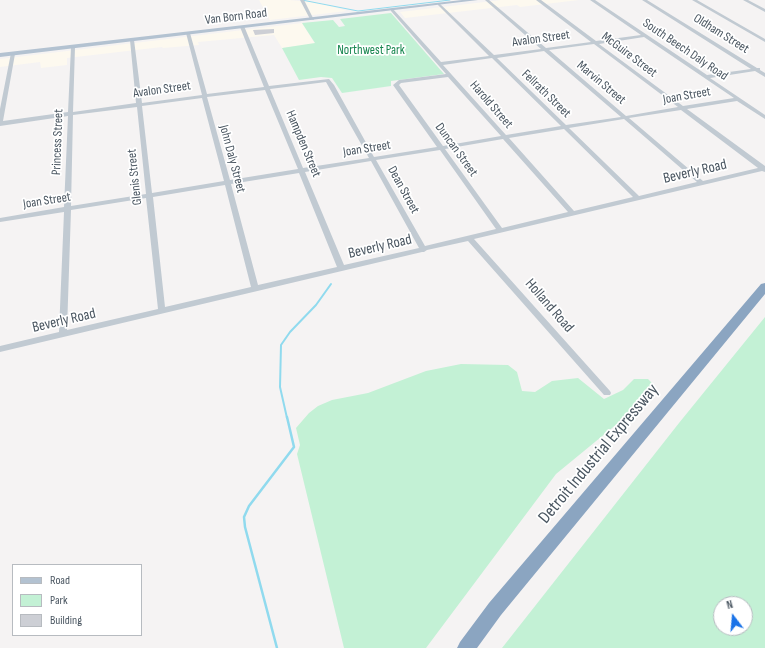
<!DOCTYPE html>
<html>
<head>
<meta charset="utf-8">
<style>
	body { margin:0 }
	#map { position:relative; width:765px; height:648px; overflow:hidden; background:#f5f3f3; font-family:"Sofia Sans Condensed",sans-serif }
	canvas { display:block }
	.legend { position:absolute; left:12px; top:564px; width:130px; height:72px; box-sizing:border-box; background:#fff; border:1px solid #b7bbc0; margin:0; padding:5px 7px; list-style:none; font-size:12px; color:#4a5661 }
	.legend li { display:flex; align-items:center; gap:8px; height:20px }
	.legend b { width:20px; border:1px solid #b7bbc0 }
	.north { position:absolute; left:713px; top:596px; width:40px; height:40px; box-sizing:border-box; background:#fff; border:1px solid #b7bbc0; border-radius:50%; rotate:344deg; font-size:11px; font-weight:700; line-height:16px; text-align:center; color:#4a5661 }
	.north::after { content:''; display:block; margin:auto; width:14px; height:18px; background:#1a73e8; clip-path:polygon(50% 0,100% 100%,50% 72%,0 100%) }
</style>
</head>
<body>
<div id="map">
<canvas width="765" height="648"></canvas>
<ul class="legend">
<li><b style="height:5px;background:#b3c2d1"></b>Road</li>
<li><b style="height:11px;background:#c3f1d5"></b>Park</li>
<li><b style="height:11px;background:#cdcfd5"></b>Building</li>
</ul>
<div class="north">N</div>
</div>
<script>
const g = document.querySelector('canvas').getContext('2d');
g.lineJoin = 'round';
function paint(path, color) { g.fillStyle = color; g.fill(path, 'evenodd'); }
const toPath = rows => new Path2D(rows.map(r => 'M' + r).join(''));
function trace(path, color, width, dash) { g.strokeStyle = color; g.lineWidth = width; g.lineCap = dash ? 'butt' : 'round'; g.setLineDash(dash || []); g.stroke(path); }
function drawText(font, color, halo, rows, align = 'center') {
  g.font = font + ' "Sofia Sans Condensed",sans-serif'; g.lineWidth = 3.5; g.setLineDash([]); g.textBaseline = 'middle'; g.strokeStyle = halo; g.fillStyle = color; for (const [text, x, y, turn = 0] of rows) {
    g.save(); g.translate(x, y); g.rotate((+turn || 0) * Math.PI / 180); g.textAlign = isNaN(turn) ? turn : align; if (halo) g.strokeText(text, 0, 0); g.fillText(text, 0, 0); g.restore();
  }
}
const commercial = toPath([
	[259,0,289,0,320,3,347,11,270,20],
	[501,0,579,0,520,7,517,5,405,18,400,12],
	[302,23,315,44,282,48,274,35,198,42,199,45,163,48,162,47,67,58,67,65,41,68,40,62,0,67,0,59]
]);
const green = toPath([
	[391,13,444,74,391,81,391,86,342,93,332,78,321,77,299,80,282,48,315,43,302,23,333,20,339,27,345,26,340,19],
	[765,317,765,648,502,648,679,423],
	[721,604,745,604,745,628,721,628],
	[461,364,508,365,517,372,522,391,535,392,552,381,578,378,604,399,623,390,634,379,648,379,654,385,640,405,556,474,426,648,344,648,297,454,300,445,296,428,309,413,318,406,332,400,368,393,426,371]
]);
const streamFar2 = toPath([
	[302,0,358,11,450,0]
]);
const streamFar1 = toPath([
	[287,418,280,387,281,345,290,332,316,305,331,284]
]);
const stream = toPath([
	[277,648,245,527,244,517,249,506,294,447,287,417]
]);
const building = toPath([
	[274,29,274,33,255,35,253,30]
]);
const minor = toPath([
	[300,0,304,0,314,20,310,19,300,0],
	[485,0,489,0,546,48,591,42,536,0,541,0,596,41,641,35,590,0,595,0,707,75,751,69,642,0,647,0,757,68,760,68,760,70,765,73,765,77,755,71,710,78,765,115,765,119,737,101,687,109,765,166,765,172,762,171,474,239,610,391,611,393,610,395,604,395,468,241,427,250,424,252,422,252,0,352,0,346,59,332,64,212,0,222,0,218,64,207,68,116,0,126,0,109,11,53,15,54,3,121,68,112,71,47,73,46,75,47,73,112,136,103,130,40,132,39,134,40,142,103,202,95,186,33,188,32,190,33,207,94,264,87,240,27,244,26,269,86,329,79,334,85,374,157,437,147,393,85,399,80,446,74,391,11,391,9,393,9,441,62,489,56,438,5,438,3,439,3,494,55,541,49,485,0],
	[644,37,734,98,683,106,599,44,644,37],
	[594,44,678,107,626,116,549,50,594,44],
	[544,51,621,117,566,125,497,58,544,51],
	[492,58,561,126,506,135,443,65,492,58],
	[448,77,501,136,443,146,399,85,401,83,448,77],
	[326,82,369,158,303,168,270,89,326,82],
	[265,90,298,169,230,180,207,97,265,90],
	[202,98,224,181,152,193,142,106,202,98],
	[137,107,146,194,71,206,73,115,137,107],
	[681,110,758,168,703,181,629,118,681,110],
	[624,119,697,182,639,196,569,128,624,119],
	[564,129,633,197,574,211,509,138,564,129],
	[503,139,568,212,502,228,445,149,503,139],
	[440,150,496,229,425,246,376,160,440,150],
	[371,161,419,248,344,265,305,172,371,161],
	[299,173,337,267,258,285,231,184,299,173],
	[225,185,251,287,165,307,153,197,225,185],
	[146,198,158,309,67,330,71,210,146,198],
	[692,0,697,0,765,39,765,42,692,0],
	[743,0,748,0,765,9,765,12,743,0]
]);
const major = toPath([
	[462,0,478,0,0,57,0,53,462,0]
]);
const highway = toPath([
	[765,283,765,294,501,615,477,648,457,648,460,642,489,603,761,284,765,283]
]);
const farStreetnames = [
	["Van Born Road",236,17,-7],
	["Oldham Street",721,34,32],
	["Avalon Street",541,39,-8],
	["South Beech Daly Road",685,50,34],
	["McGuire Street",629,55,37],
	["Marvin Street",601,83,40],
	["Avalon Street",162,90,-8],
	["Fellrath Street",546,94,44],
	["Joan Street",687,96,-10],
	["Harold Street",491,105,49],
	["Princess Street",58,142,-88],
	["Hampden Street",303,144,67],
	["Joan Street",367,149,-9],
	["Duncan Street",456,150,54],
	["John Daly Street",232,159,75],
	["Glenis Street",135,177,-96],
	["Dean Street",403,190,61],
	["Joan Street",47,201,-9]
];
const farParknames = [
	["Northwest Park",371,51]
];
const streetNames = [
	["Beverly Road",695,172,-13],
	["Beverly Road",380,247,-13],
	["Holland Road",549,306,49],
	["Beverly Road",64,321,-13]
];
const nearStreetnames = [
	["Detroit Industrial Expressway",599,454,-50]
];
paint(commercial, '#fdf9ef');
paint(green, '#c3f1d5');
trace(streamFar2, '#90daee', 1);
trace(streamFar1, '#90daee', 2);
trace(stream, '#90daee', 2.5);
paint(building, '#cdcfd5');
paint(minor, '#c1cad2');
paint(major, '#b3c2d1');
paint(highway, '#8ba5c1');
drawText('13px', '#4a5661', '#fff', farStreetnames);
drawText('13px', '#17864f', '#fff', farParknames);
drawText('15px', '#4a5661', '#fff', streetNames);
drawText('18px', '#4a5661', '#fff', nearStreetnames);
</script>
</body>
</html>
